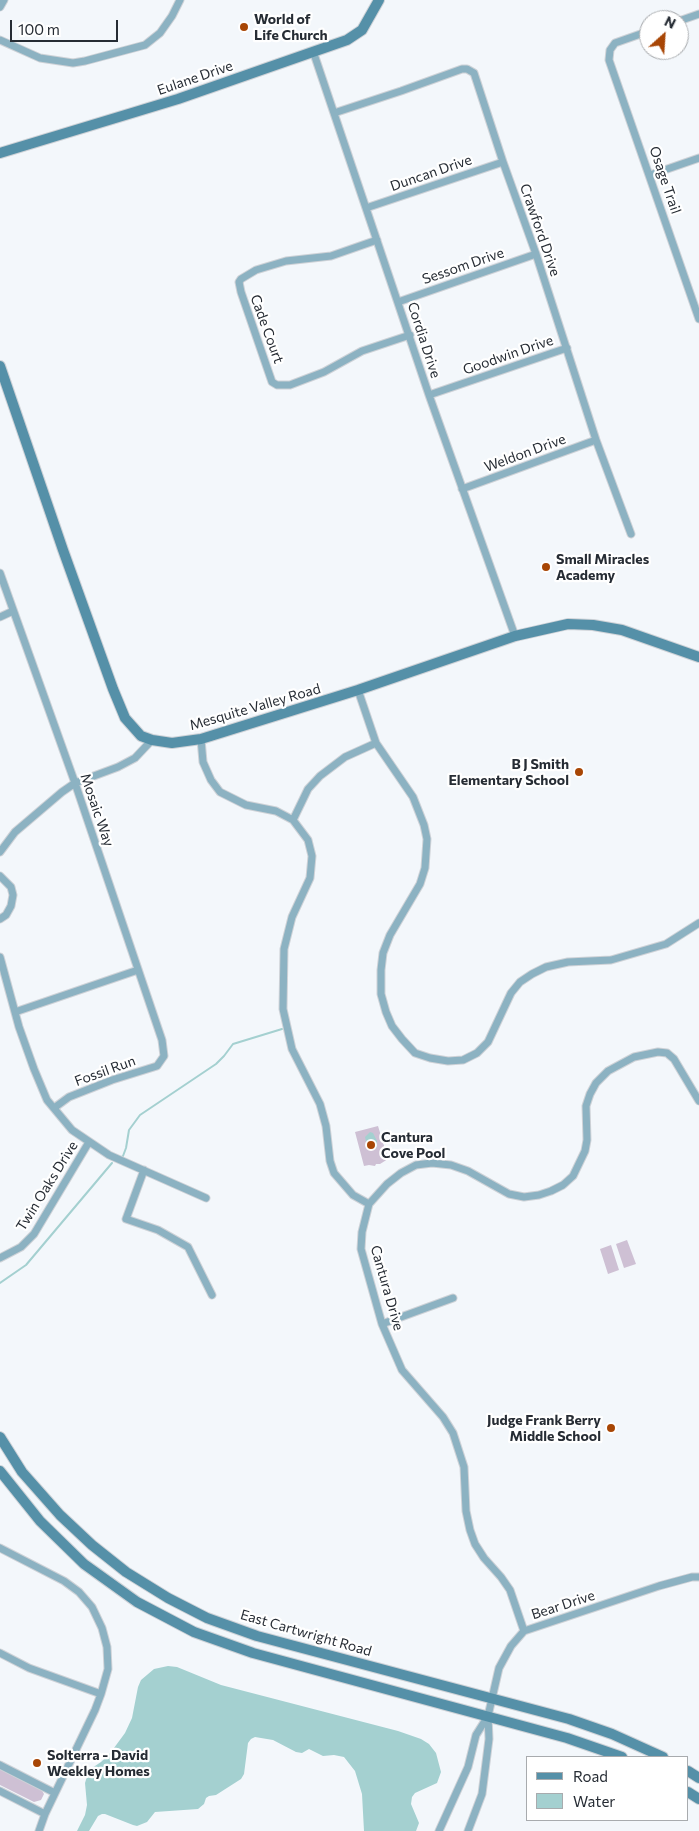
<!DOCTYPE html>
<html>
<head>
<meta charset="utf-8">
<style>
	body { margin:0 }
	#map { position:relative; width:699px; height:1831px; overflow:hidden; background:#f3f7fb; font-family:Commissioner,sans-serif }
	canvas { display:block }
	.legend { position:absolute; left:526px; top:1756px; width:162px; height:65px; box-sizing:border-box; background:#fff; border:1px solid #a8abae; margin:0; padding:6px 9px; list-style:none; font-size:15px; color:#262c34 }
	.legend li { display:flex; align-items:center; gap:10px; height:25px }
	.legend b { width:25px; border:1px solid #a8abae }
	.north { position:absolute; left:639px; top:10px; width:50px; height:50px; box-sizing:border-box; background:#fff; border:1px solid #a8abae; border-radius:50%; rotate:26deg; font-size:14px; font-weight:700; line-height:20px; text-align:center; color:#262c34 }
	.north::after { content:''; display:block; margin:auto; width:18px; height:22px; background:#a84605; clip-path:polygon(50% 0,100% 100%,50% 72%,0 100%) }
	.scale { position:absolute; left:10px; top:20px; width:108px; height:22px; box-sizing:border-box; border:2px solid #262c34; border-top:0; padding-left:6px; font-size:15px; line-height:18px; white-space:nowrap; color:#262c34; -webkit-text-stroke:4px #fff; paint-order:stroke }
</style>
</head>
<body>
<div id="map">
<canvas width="699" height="1831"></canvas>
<ul class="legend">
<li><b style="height:6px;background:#5590a8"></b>Road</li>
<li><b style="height:14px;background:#a4d0d0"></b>Water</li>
</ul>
<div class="north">N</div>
<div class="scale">100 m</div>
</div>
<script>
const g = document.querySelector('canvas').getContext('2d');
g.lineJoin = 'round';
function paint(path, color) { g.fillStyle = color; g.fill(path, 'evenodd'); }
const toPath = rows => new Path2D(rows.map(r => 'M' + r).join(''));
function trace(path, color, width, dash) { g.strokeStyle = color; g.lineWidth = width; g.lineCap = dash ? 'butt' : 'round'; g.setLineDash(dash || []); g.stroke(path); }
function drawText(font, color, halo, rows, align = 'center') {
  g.font = font + ' Commissioner,sans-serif'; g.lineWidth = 4.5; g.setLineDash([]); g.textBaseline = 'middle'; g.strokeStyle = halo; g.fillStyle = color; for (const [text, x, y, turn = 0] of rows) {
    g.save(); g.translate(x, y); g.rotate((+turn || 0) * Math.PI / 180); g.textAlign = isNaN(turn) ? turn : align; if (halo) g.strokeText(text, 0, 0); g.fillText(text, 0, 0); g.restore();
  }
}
const green = toPath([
	[378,1126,388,1159,380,1164,376,1164,375,1166,369,1165,364,1166,355,1132],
	[627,1240,636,1264,624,1268,616,1244],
	[611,1245,619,1270,608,1274,600,1249],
	[0,1769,41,1789,44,1794,41,1800,34,1802,0,1785]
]);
const water = toPath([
	[370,1132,373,1133,377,1141,377,1147,374,1150,368,1150,365,1137],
	[168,1666,177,1667,221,1685,398,1731,421,1739,429,1744,436,1753,441,1772,437,1783,415,1793,412,1797,411,1804,419,1823,416,1831,364,1831,362,1794,355,1771,344,1757,334,1755,323,1756,309,1749,302,1753,296,1752,273,1740,255,1737,251,1739,248,1743,244,1774,241,1779,216,1795,209,1796,206,1798,204,1804,198,1809,155,1812,147,1822,137,1826,133,1825,105,1814,102,1814,98,1816,89,1831,77,1831,85,1815,87,1805,85,1783,89,1770,101,1762,111,1752,125,1733,132,1718,138,1687,141,1680,154,1669]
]);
const stream = toPath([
	[120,1158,123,1156,126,1148,129,1130,140,1115,216,1064,224,1056,233,1044,282,1029],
	[0,1283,26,1265,112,1163]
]);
const street = toPath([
	[0,7,4,0],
	[679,21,699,14],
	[649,31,615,43,610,50,609,60,699,319],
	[0,40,40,58,73,63,85,61,145,45,160,33,172,16,180,0],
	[313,51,429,395,515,636],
	[334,113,401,91,462,69,467,69,474,73,503,162,536,254,596,440,631,534],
	[650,175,699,158],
	[366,208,503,162],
	[377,240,331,256,286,261,256,270,241,279,239,282,241,292,272,382,277,385,290,385,324,372,362,351,410,335],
	[398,302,536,254],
	[429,395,567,348],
	[462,489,596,440],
	[0,573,75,783,162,1040,164,1056,157,1066,112,1080,69,1097,54,1108],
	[0,617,13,611],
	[358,690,376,743,413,797,424,825,427,839,425,868,420,884,390,935,383,953,381,970,381,994,386,1012,392,1026,402,1039,415,1053,430,1058,448,1061,463,1060,477,1053,488,1042,511,993,520,982,532,974,546,967,568,962,611,960,666,944,699,923],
	[201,739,203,762,211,780,220,792,246,805,276,811,293,820,308,840,312,856,310,878,292,917,284,949,283,1009,292,1049,320,1104,326,1126,330,1161,334,1173,353,1195,369,1204],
	[293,820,308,789,320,776,345,757,376,743],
	[0,852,15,832,62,792,75,783,118,767,135,758,152,740],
	[0,876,11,887,13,895,11,906,6,915,0,919],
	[0,957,19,1027,34,1069,47,1100,72,1130,109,1155,206,1198],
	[15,1012,138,970],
	[144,1170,126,1219,158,1230,188,1247,212,1295],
	[0,1258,21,1247,34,1234,89,1142],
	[382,1324,453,1298],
	[0,1548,64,1581,79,1592,92,1607,102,1628,107,1647,108,1669,101,1694,95,1710,45,1814,39,1831],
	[524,1631,510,1590,501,1577,484,1558,475,1544,470,1530,466,1511,464,1467,453,1433,443,1417,402,1370,382,1324,361,1249,362,1232,369,1204,387,1184,401,1173,416,1165,432,1163,451,1165,468,1171,509,1194,524,1197,539,1195,551,1191,563,1185,573,1176,585,1151,587,1140,586,1106,590,1094,596,1083,608,1071,634,1057,658,1052,667,1053,674,1059,699,1101],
	[0,1653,29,1668,101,1694],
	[488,1716,499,1668,511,1646,524,1631,659,1586,692,1577,699,1577],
	[0,1765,55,1793],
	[0,1791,45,1814],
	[439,1831,468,1767,476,1735,488,1716,489,1739,482,1794,468,1831]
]);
const secondary = toPath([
	[0,153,178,99,347,40,362,30,379,0],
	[0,366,63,550,113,689,125,718,141,736,152,740,172,743,201,739,358,690,515,636,568,624,593,625,622,630,699,657],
	[0,1437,22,1472,60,1515,92,1545,126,1572,168,1598,207,1618,257,1636,569,1719,612,1734,663,1757],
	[0,1471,40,1521,84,1564,137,1602,194,1632,253,1653,567,1738,622,1757],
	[688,1771,699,1778],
	[688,1792,699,1799]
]);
const markers = [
	[244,27,5,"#a84605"],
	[546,567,5,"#a84605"],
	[579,772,5,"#a84605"],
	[371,1145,5,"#a84605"],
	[611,1428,5,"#a84605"],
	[37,1763,5,"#a84605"]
];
const poiNames = [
	["World of",254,19],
	["Life Church",254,35],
	["Small Miracles",556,559],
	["Academy",556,575],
	["B J Smith",569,764,"right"],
	["Elementary School",569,780,"right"],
	["Cantura",381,1137],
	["Cove Pool",381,1153],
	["Judge Frank Berry",601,1420,"right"],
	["Middle School",601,1436,"right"],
	["Solterra - David",47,1755],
	["Weekley Homes",47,1771]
];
const streetNames = [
	["Eulane Drive",195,78,-19],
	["Duncan Drive",431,173,-19],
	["Osage Trail",665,180,71],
	["Crawford Drive",540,230,71],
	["Sessom Drive",463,266,-19],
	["Cade Court",267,329,70],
	["Cordia Drive",424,340,72],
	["Goodwin Drive",508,355,-19],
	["Weldon Drive",525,453,-20],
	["Mesquite Valley Road",255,707,-16],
	["Mosaic Way",97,810,71],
	["Fossil Run",105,1071,-20],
	["Twin Oaks Drive",47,1186,-58],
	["Cantura Drive",387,1288,74],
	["Bear Drive",563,1605,-18],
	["East Cartwright Road",306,1633,16]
];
paint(green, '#cec0d4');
paint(water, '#a4d0d0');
trace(stream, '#a4d0d0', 2);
trace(street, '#ced2d7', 9);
trace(secondary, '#ced2d7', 12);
trace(street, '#8cb2c2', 7);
trace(secondary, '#5590a8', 10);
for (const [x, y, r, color] of markers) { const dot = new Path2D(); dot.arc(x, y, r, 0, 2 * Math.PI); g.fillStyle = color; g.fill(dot); trace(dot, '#fff', 2); }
drawText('bold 14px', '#262c34', '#fff', poiNames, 'left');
drawText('14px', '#262c34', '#fff', streetNames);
</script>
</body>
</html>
